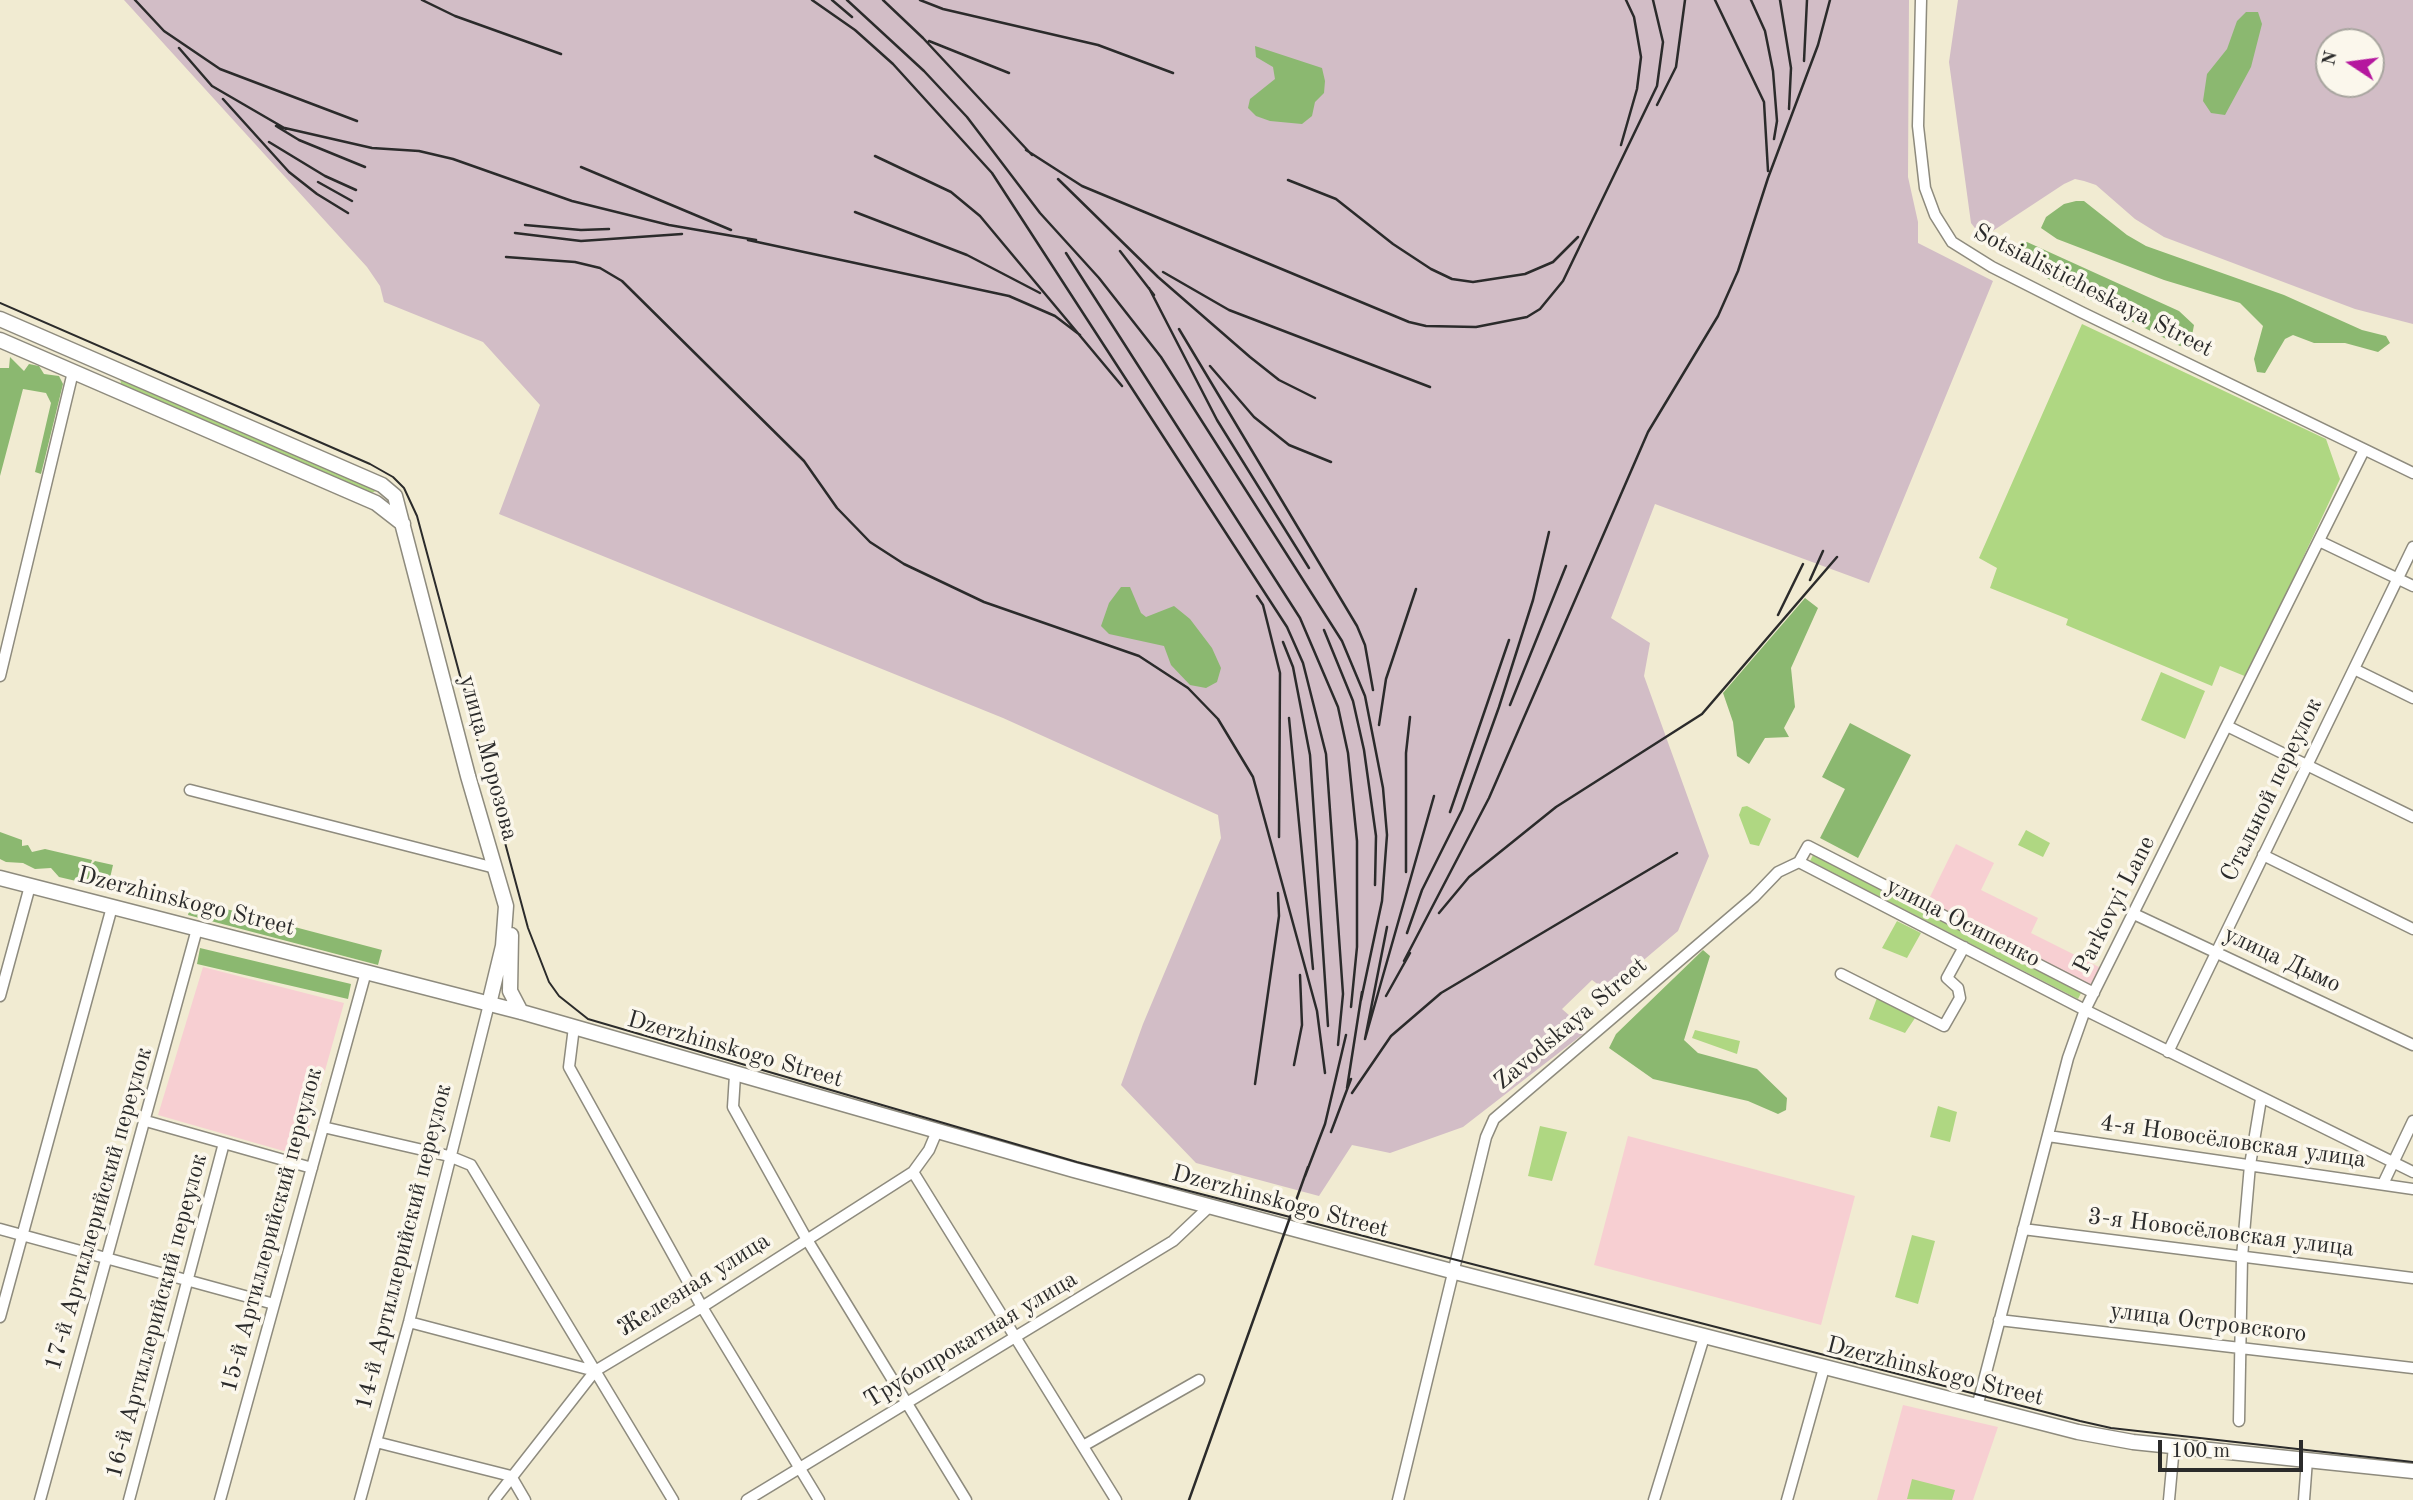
<!DOCTYPE html>
<html>
<head>
<meta charset="utf-8">
<style>
	body { margin:0 }
	#map { position:relative; width:2413px; height:1500px; overflow:hidden; background:#f1ebd2; font-family:"Old Standard TT",serif }
	canvas { display:block }
	.north { position:absolute; left:2315px; top:28px; width:70px; height:70px; box-sizing:border-box; background:#fbf7ec; border:2px solid #a8a59f; border-radius:50%; rotate:283deg; font-size:19px; font-weight:700; line-height:28px; text-align:center; color:#2b2b2b }
	.north::after { content:''; display:block; margin:auto; width:24px; height:32px; background:#b5179e; clip-path:polygon(50% 0,100% 100%,50% 72%,0 100%) }
	.scale { position:absolute; left:2158px; top:1440px; width:145px; height:32px; box-sizing:border-box; border:4px solid #2b2b2b; border-top:0; padding-left:9px; font-size:21px; line-height:24px; white-space:nowrap; color:#2b2b2b; -webkit-text-stroke:5px #fbf7ec; paint-order:stroke }
</style>
</head>
<body>
<div id="map">
<canvas width="2413" height="1500"></canvas>
<div class="north">N</div>
<div class="scale">100 m</div>
</div>
<script>
const g = document.querySelector('canvas').getContext('2d');
g.lineJoin = 'round';
function paint(path, color) { g.fillStyle = color; g.fill(path, 'evenodd'); }
const toPath = rows => new Path2D(rows.map(r => 'M' + r).join(''));
function trace(path, color, width, dash) { g.strokeStyle = color; g.lineWidth = width; g.lineCap = dash ? 'butt' : 'round'; g.setLineDash(dash || []); g.stroke(path); }
function drawText(font, color, halo, rows, align = 'center') {
  g.font = font + ' "Old Standard TT",serif'; g.lineWidth = 7; g.setLineDash([]); g.textBaseline = 'middle'; g.strokeStyle = halo; g.fillStyle = color; for (const [text, x, y, turn = 0] of rows) {
    g.save(); g.translate(x, y); g.rotate((+turn || 0) * Math.PI / 180); g.textAlign = isNaN(turn) ? turn : align; if (halo) g.strokeText(text, 0, 0); g.fillText(text, 0, 0); g.restore();
  }
}
const built = toPath([
	[1956,844,1994,863,1981,890,2038,918,2031,933,2103,969,2093,988,1927,903],
	[203,967,344,1003,301,1156,158,1115],
	[1628,1136,1855,1196,1821,1325,1594,1265],
	[1903,1405,1998,1427,1973,1500,1877,1500]
]);
const industrial = toPath([
	[124,0,1909,0,1908,177,1918,222,1918,243,1993,281,1869,583,1655,504,1611,618,1650,643,1644,676,1709,856,1678,931,1607,991,1592,980,1562,1009,1587,1031,1463,1127,1390,1153,1352,1145,1319,1196,1196,1163,1121,1085,1143,1024,1221,838,1218,815,1003,718,499,514,540,405,483,342,384,302,380,286,367,267],
	[1958,0,2413,0,2413,324,2355,309,2164,237,2135,219,2096,185,2084,181,2075,179,2064,184,1988,234,1978,232,1971,223,1949,62],
	[2329,42,2371,42,2371,84,2329,84]
]);
const green = toPath([
	[2082,324,2326,439,2340,479,2247,677,2220,666,2212,686,2066,625,2068,619,1990,588,1997,568,1979,558],
	[120,377,377,488,376,491,371,493,121,384],
	[2161,672,2205,691,2185,739,2141,720],
	[1747,806,1771,819,1759,846,1750,844,1739,815,1742,807],
	[2026,830,2050,843,2043,857,2018,845],
	[1814,853,2082,991,2078,999,1810,861],
	[1897,921,1921,933,1907,958,1882,948],
	[1877,998,1915,1018,1905,1033,1869,1019],
	[1695,1030,1740,1041,1737,1054,1692,1038],
	[1938,1106,1957,1112,1950,1142,1930,1137],
	[1540,1126,1567,1132,1552,1181,1528,1176],
	[1912,1235,1935,1241,1918,1304,1895,1297],
	[1912,1479,1955,1490,1952,1500,1907,1499]
]);
const forest = toPath([
	[2246,12,2258,12,2262,24,2251,67,2225,115,2211,113,2203,101,2207,74,2227,49,2237,21],
	[1255,46,1322,68,1325,81,1324,93,1315,102,1312,116,1302,124,1270,121,1256,116,1248,108,1250,99,1275,79,1273,67,1256,57],
	[2076,201,2084,201,2127,235,2146,246,2284,295,2362,330,2386,336,2390,343,2378,352,2345,343,2314,343,2293,335,2285,339,2265,373,2257,372,2254,359,2263,326,2240,303,2164,280,2057,239,2041,228,2046,217,2064,204],
	[2027,242,2179,311,2194,325,2191,341,2180,346,2027,268,2017,255,2020,244],
	[10,357,24,371,29,364,39,366,44,374,59,376,63,384,41,474,35,472,51,403,46,393,23,389,0,476,0,368,9,368],
	[1121,587,1130,587,1141,613,1146,617,1174,606,1190,619,1212,648,1221,668,1217,682,1206,688,1190,685,1171,665,1164,646,1109,634,1101,626,1109,603],
	[1805,598,1818,608,1791,668,1795,707,1784,728,1789,737,1765,738,1749,764,1737,756,1733,722,1723,693],
	[1850,723,1911,755,1858,858,1820,838,1845,789,1822,777],
	[0,832,22,840,22,846,28,845,32,852,45,849,92,860,90,866,95,861,113,865,110,878,140,886,140,891,136,895,59,877,51,868,35,869,23,863,6,862,0,859],
	[192,900,382,950,378,965,188,915],
	[200,948,351,984,348,999,197,964],
	[1703,950,1710,956,1684,1040,1698,1053,1757,1069,1787,1098,1786,1110,1778,1114,1748,1101,1653,1079,1609,1048,1616,1034]
]);
const minor = toPath([
	[1921,0,1918,126,1925,188,1935,215,1952,242,1992,267,2081,312,2413,473],
	[2319,541,2413,586],
	[2354,669,2413,698],
	[0,676,73,372],
	[2229,727,2413,817],
	[190,790,495,868],
	[2263,855,2413,929],
	[1799,862,2085,1010,2413,1172],
	[1799,862,1808,846,2094,993],
	[2134,914,2413,1045],
	[1841,974,1944,1026,1960,998,1958,988,1947,978,1964,947],
	[0,996,30,886],
	[574,1027,569,1067,702,1307,819,1500],
	[2168,1052,2413,547],
	[735,1075,733,1107,806,1238,966,1500],
	[146,1121,312,1168],
	[323,1127,449,1156,471,1165,673,1500],
	[2048,1136,2413,1189],
	[913,1172,1116,1500],
	[2383,1184,2413,1121],
	[0,1229,274,1304],
	[2023,1229,2413,1278],
	[0,1317,112,907],
	[1999,1320,2413,1368],
	[409,1322,595,1371],
	[1977,1407,2068,1058,2085,1010,2364,450],
	[2239,1421,2242,1257,2250,1165,2261,1099],
	[376,1442,511,1476,525,1500],
	[1083,1446,1199,1380],
	[40,1500,197,929],
	[129,1500,224,1143],
	[220,1500,366,972],
	[360,1500,409,1322,489,1004],
	[494,1500,595,1371,702,1307,913,1172,929,1150,937,1131],
	[747,1500,1173,1241,1210,1206],
	[1398,1500,1486,1137,1494,1119,1754,897,1778,872,1799,862],
	[1654,1500,1704,1337],
	[1787,1500,1824,1368],
	[2169,1500,2174,1446],
	[2304,1500,2307,1460]
]);
const major = toPath([
	[0,319,382,485,395,496,468,776,506,906,503,946,489,1004],
	[0,340,376,503,403,524],
	[0,878,525,1013,1074,1170,1455,1272,2078,1432,2133,1442,2413,1471],
	[511,935,510,991,521,1012]
]);
const tram = toPath([
	[0,303,370,464,393,477,404,488,417,516,528,928,549,982,559,996,588,1019,1077,1162,2080,1421,2111,1428,2413,1462]
]);
const rail = toPath([
	[135,0,164,31,220,69,357,121],
	[422,0,455,16,561,54],
	[812,0,855,30,893,64,992,173,1287,627,1303,663,1326,754,1343,994,1338,1045],
	[832,0,852,17],
	[847,0,924,71,967,117,1040,213,1099,278,1161,357,1342,641,1365,696,1383,788,1387,835,1382,901,1361,1000],
	[883,0,923,38,1032,155],
	[920,0,943,9,1098,45,1173,73],
	[1715,0,1764,102,1768,171],
	[1751,0,1765,31,1773,71,1777,121,1774,139],
	[1780,0,1791,68,1789,109],
	[929,41,1009,73],
	[179,48,212,86,286,129],
	[1804,61,1807,0],
	[223,99,289,172,317,194,348,213],
	[1657,105,1676,67,1685,0],
	[269,142,325,176,356,190],
	[1621,145,1637,89,1641,57,1634,17,1626,0],
	[1026,150,1082,186,1409,322,1426,326,1476,327,1527,317,1540,309,1563,281,1657,86,1663,42,1653,0],
	[875,156,951,192,980,216,1122,386],
	[365,167,299,140,276,126,372,148,419,151,453,159,572,201,669,225,756,240],
	[581,167,731,230],
	[1058,179,1158,277,1250,357,1279,380,1315,398],
	[1288,180,1336,199,1393,244,1431,269,1452,279,1473,282,1525,274,1553,262,1578,237],
	[318,182,352,201],
	[855,212,967,255,1040,293],
	[525,225,581,230,609,229],
	[515,233,581,241,682,234],
	[748,240,1009,296,1055,316,1080,335],
	[1120,251,1154,295],
	[1066,253,1300,618,1338,707,1348,753,1357,841,1357,947,1351,1007],
	[506,257,575,262,600,268,622,281,804,461,837,508,870,542,904,564,984,602,1139,656,1188,688,1218,719,1253,777,1317,1011,1325,1073],
	[1163,272,1229,310,1430,387],
	[1149,288,1217,420,1309,568],
	[1179,329,1357,626,1365,645,1373,690],
	[1210,366,1254,417,1289,445,1331,462],
	[1810,580,1823,551],
	[1257,596,1263,605,1280,673,1279,837],
	[1778,615,1803,564],
	[1324,630,1353,701,1364,750,1376,836,1375,885],
	[1283,642,1293,667,1310,755,1328,1026],
	[1510,705,1566,566],
	[1289,718,1313,969],
	[1379,725,1386,679,1416,589],
	[1450,812,1509,640],
	[1406,872,1406,753,1410,717],
	[1439,913,1469,877,1556,807,1702,714,1837,557],
	[1387,927,1365,1039,1434,796],
	[1407,933,1422,890,1462,810,1499,707,1533,600,1549,532],
	[1404,961,1489,798,1648,432,1718,316,1738,271,1768,178,1818,45,1830,0],
	[1386,996,1410,953],
	[1294,1065,1302,1025,1300,975],
	[1255,1084,1279,916,1278,893],
	[1347,1088,1362,992],
	[1352,1093,1391,1036,1441,993,1677,853],
	[1331,1132,1351,1079],
	[1305,1176,1325,1124,1346,1035],
	[1189,1500,1308,1167]
]);
const streetNames = [
	["Sotsialisticheskaya Street",2093,291,27],
	["улица Морозова",488,758,75],
	["Стальной переулок",2272,790,-64],
	["Dzerzhinskogo Street",186,902,14],
	["Parkovyi Lane",2115,905,-63],
	["улица Осипенко",1963,923,27],
	["улица Дымо",2282,960,25],
	["Zavodskaya Street",1571,1024,-40],
	["Dzerzhinskogo Street",735,1050,16],
	["4-я Новосёловская улица",2233,1142,8],
	["Dzerzhinskogo Street",1280,1202,15],
	["17-й Артиллерийский переулок",99,1209,-74],
	["15-й Артиллерийский переулок",272,1230,-75],
	["3-я Новосёловская улица",2221,1233,7],
	["14-й Артиллерийский переулок",404,1247,-76],
	["Железная улица",694,1285,-32],
	["16-й Артиллерийский переулок",157,1316,-75],
	["улица Островского",2208,1323,7],
	["Трубопрокатная улица",971,1340,-31],
	["Dzerzhinskogo Street",1935,1372,14]
];
paint(built, '#f7cfd2');
paint(industrial, '#d2bdc6');
paint(green, '#afd782');
paint(forest, '#8bb870');
trace(minor, '#8e8b7e', 13);
trace(major, '#8e8b7e', 17);
trace(minor, '#fff', 10);
trace(major, '#fff', 14);
trace(tram, '#2b2b2b', 2);
trace(rail, '#2b2b2b', 2.5);
drawText('24px', '#2b2b2b', '#fbf7ec', streetNames);
</script>
</body>
</html>
